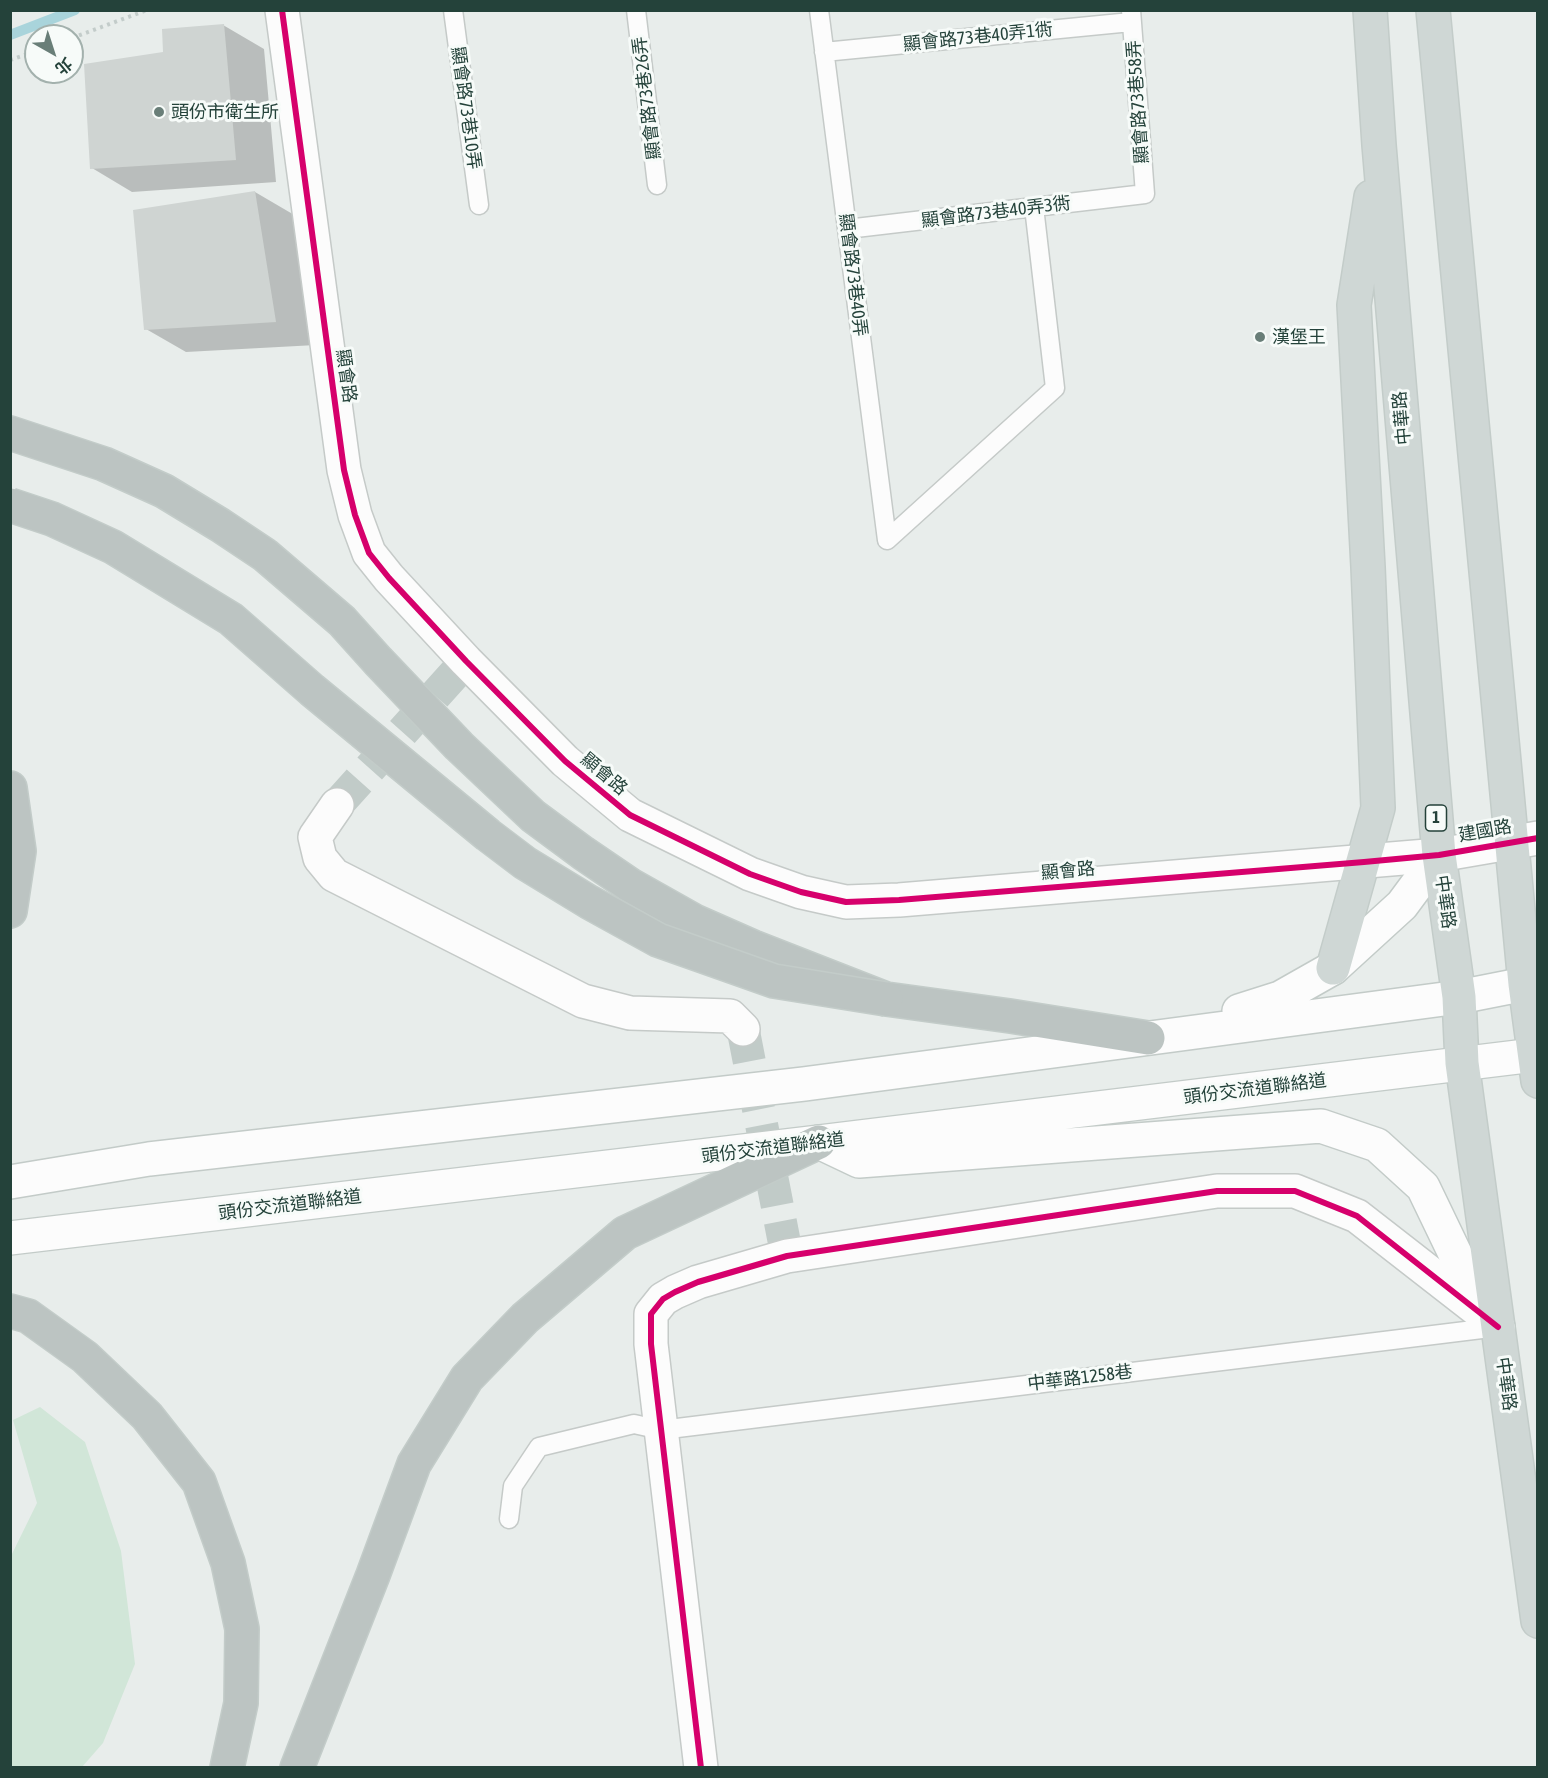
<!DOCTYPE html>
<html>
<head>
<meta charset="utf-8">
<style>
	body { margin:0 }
	#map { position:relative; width:1548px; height:1778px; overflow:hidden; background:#e8edeb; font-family:"Asap Condensed","Noto Sans TC",sans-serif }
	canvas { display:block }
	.frame { position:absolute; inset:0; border:12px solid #24423a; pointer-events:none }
	.north { position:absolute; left:24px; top:24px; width:60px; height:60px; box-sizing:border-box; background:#f7fbf9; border:2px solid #a3b1ad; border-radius:50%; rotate:141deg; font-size:16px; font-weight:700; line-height:24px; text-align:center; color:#24423a }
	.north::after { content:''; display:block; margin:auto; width:21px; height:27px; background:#697e78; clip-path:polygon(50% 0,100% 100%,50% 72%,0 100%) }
</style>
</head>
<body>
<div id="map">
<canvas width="1548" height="1778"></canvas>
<div class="frame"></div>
<div class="north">北</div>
</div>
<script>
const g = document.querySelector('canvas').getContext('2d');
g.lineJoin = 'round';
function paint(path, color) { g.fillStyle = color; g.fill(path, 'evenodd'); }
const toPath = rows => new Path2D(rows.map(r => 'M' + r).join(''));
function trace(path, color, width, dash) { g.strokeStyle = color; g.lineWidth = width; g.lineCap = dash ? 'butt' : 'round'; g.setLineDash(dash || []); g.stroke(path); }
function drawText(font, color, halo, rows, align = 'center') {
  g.font = font + ' "Asap Condensed","Noto Sans TC",sans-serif'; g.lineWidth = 6; g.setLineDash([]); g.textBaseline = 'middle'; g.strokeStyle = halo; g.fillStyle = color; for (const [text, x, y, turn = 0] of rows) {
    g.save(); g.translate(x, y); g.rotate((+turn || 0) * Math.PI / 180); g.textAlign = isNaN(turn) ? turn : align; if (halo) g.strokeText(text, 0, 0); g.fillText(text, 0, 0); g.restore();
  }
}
const green = toPath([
	[40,1407,85,1442,121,1551,135,1664,103,1743,82,1767,11,1767,11,1556,37,1503,13,1420]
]);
const shadow = toPath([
	[223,25,264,49,276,182,132,192,92,168,165,53],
	[255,192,296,216,316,345,186,352,146,329]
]);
const stream = toPath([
	[10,35,75,10]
]);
const building = toPath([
	[224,24,236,160,90,169,84,64,163,52,162,29],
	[255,191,276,322,144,330,133,210]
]);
const minorTunnel = toPath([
	[337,805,466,661],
	[743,1029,787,1256]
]);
const path = toPath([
	[72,38,147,10],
	[10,60,36,51]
]);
const service = toPath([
	[453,10,479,205],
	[636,10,657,185],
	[819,10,887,540],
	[824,52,1131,22],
	[847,229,1145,194,1131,10],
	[887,540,1055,388,1034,207],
	[509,1519,513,1486,539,1447,634,1424,661,1430,1498,1327]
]);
const minor = toPath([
	[282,10,344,470,355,515,369,553,389,578,466,661,565,761,630,815,750,874,801,892,846,902,899,900,1439,855],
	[337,805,315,837,320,858,334,875,583,1001,630,1013,730,1016,743,1029],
	[701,1768,651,1344,651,1314,663,1299,675,1292,698,1282,787,1256,1217,1191,1295,1191,1357,1216,1497,1325]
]);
const tertiary = toPath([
	[1439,855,1538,838]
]);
const secondary = toPath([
	[1239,1011,1280,998,1333,968,1402,905,1439,855],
	[819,1142,859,1161,1321,1126,1377,1145,1423,1187,1461,1266,1498,1327],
	[10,1182,149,1159,804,1084,1459,997,1525,984],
	[10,1238,819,1142,1534,1055]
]);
const primary = toPath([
	[1370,10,1379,145,1439,855,1459,997,1462,1063,1538,1621],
	[1433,10,1525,984,1538,1081],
	[1333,968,1378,808,1368,567,1354,305,1371,197]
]);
const motorway = toPath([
	[10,433,104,464,164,491,220,525,265,555,342,621,378,661,459,746,533,816,583,853,630,885,694,921,753,947,886,999,1010,1016,1148,1038],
	[10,788,19,851,10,911],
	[10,1311,28,1316,85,1357,147,1416,199,1482,228,1563,242,1629,241,1703,227,1768],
	[297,1768,373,1575,414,1464,467,1378,525,1318,625,1233,819,1142]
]);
const motorwayBridge = toPath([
	[10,505,52,519,113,547,231,619,312,690,488,835,525,863,589,902,658,940,774,981,886,999]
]);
const cycleway = toPath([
	[282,10,344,470,355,515,369,553,389,578,466,661,565,761,630,815,750,874,801,892,846,902,899,900,1364,862,1439,855,1538,838],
	[701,1768,651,1344,651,1314,663,1299,675,1292,698,1282,787,1256,1217,1191,1295,1191,1357,1216,1498,1327]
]);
const markers = [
	[159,112,6,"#697e78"],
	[1260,337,6,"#697e78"]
];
const shields = [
	[1436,818,21]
];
const shieldNames = [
	["1",1436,818]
];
const streetNames = [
	["顯會路73巷40弄1衖",978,37,-6],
	["顯會路73巷26弄",647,98,-97],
	["顯會路73巷58弄",1138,102,-94],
	["顯會路73巷10弄",466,108,82],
	["顯會路73巷40弄3衖",996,212,-7],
	["顯會路73巷40弄",853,275,83],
	["顯會路",346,376,82],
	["中華路",1402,418,-95],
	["顯會路",604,774,40],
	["建國路",1485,831,-10],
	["顯會路",1068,871,-5],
	["中華路",1445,902,82],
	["頭份交流道聯絡道",1255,1089,-7],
	["頭份交流道聯絡道",773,1148,-7],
	["頭份交流道聯絡道",290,1205,-7],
	["中華路1258巷",1080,1378,-7],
	["中華路",1506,1384,82]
];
const poiNames = [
	["頭份市衛生所",171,112],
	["漢堡王",1272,337]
];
paint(green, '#d1e6d8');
paint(shadow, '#0003');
trace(stream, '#a9d4db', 10);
paint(building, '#cfd4d2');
trace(minorTunnel, '#c1cbc8', 33, [33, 16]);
trace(service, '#c5cac8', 21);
trace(minor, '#c5cac8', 36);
trace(tertiary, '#c5cac8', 36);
trace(secondary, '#c3cbc8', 36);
trace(primary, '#c3ccc9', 36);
trace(motorway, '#c3ccc9', 36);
trace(path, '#c3ccca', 4, [3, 4.5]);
trace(service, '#fcfcfc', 18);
trace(minor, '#fcfcfc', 33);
trace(tertiary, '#fcfcfc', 33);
trace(secondary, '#fcfcfc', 33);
trace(primary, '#cfd7d5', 33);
trace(motorway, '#bcc4c2', 33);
trace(motorwayBridge, '#c3ccc9', 36, []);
trace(motorwayBridge, '#bcc4c2', 33);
trace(cycleway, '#d6006c', 6);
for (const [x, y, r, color] of markers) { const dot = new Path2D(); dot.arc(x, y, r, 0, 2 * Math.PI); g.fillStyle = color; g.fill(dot); trace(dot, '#f7fbf9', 2); }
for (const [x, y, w] of shields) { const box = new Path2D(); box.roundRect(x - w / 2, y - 13, w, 26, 4.5); g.fillStyle = '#f7fbf9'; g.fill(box); trace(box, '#24423a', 1.5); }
drawText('bold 16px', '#24423a', null, shieldNames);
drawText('18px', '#24423a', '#f7fbf9', streetNames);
drawText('18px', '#24423a', '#f7fbf9', poiNames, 'left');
</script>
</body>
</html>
